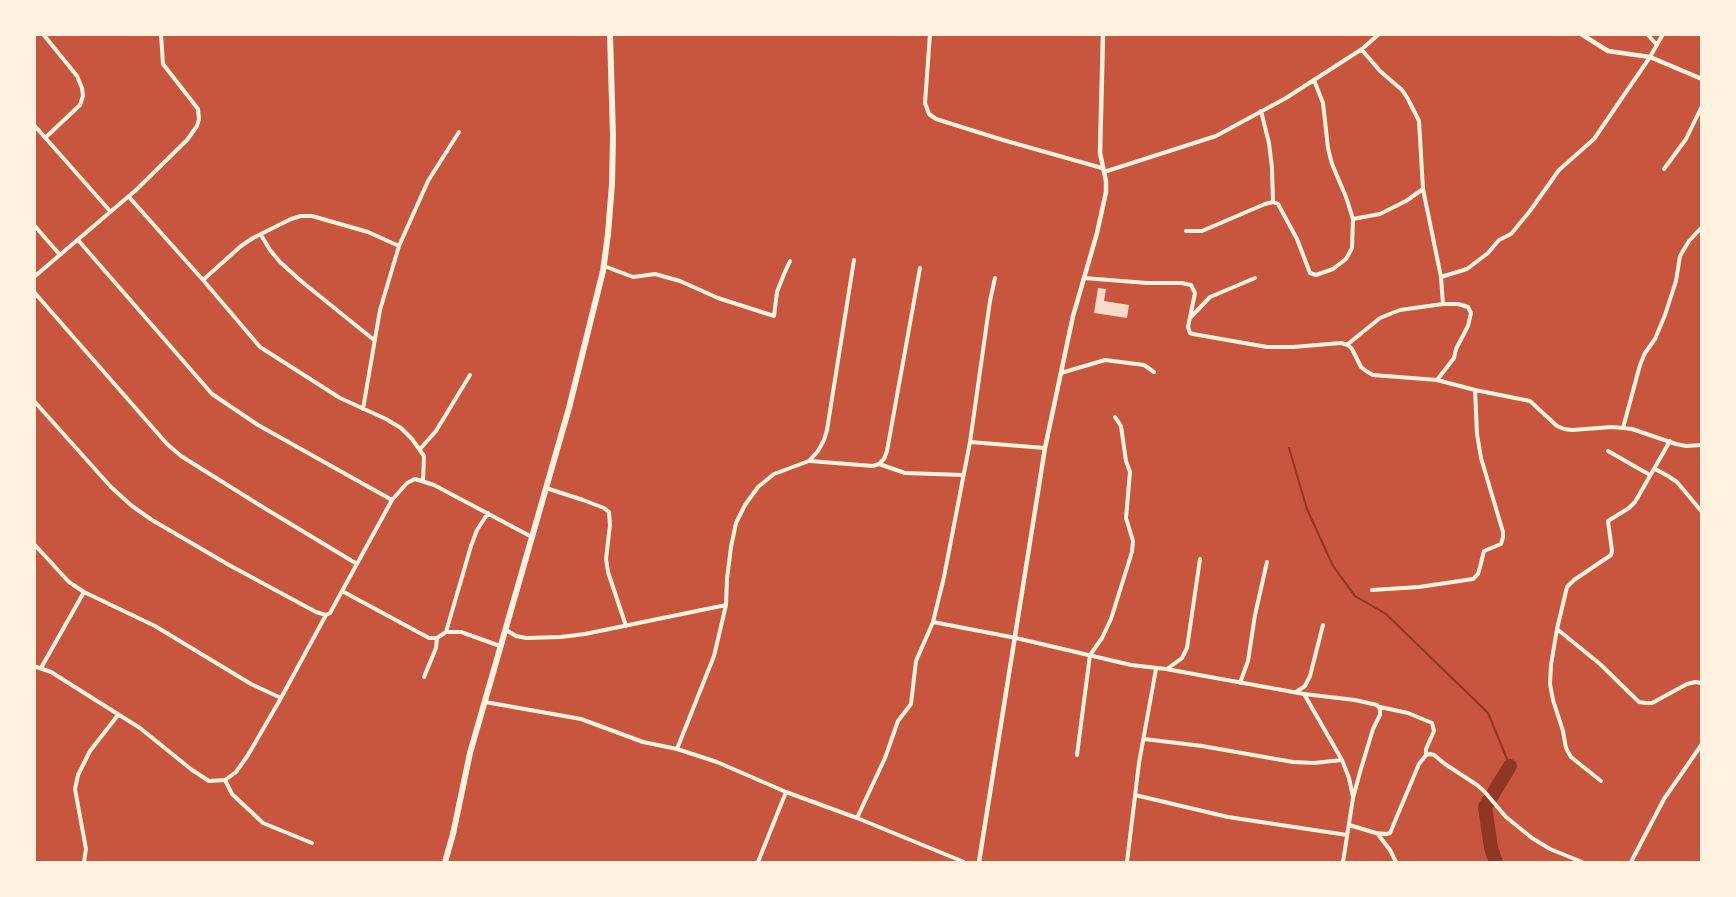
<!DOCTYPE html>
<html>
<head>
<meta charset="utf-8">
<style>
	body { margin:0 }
	#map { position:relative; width:1736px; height:897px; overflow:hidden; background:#c8553d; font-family:Mulish,sans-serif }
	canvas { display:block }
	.frame { position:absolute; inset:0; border:36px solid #fff3e0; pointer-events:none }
</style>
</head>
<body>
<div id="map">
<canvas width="1736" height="897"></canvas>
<div class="frame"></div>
</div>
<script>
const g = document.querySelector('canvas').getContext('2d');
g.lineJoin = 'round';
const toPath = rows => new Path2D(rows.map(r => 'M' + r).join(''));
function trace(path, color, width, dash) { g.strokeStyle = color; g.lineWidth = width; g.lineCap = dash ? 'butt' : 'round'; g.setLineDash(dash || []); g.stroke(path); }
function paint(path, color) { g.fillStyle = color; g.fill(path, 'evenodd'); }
const stream = toPath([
	[1289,448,1307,509,1333,566,1355,596,1386,614,1488,713,1510,766]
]);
const river = toPath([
	[1496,862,1491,848,1485,807,1510,766]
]);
const building = toPath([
	[1098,288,1106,289,1104,301,1129,305,1127,318,1094,313]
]);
const minor = toPath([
	[43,34,77,76,82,88,83,96,80,105,45,138],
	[930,34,925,103,929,114,936,119,1003,140,1102,168],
	[1647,34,1657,45],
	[1362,50,1380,71,1402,90,1408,99,1419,121,1423,189,1441,277,1443,304],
	[1261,111,1269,143,1272,168,1273,202],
	[34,125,110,211],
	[1664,169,1686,139,1702,106],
	[1104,172,1216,136,1286,98,1362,49,1379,34],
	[129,197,203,280,260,347,340,398,386,419,401,428,412,439,424,456,423,481],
	[1353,219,1380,214,1406,201,1423,189],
	[34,225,60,255],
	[1186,231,1202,231,1265,204,1273,202,1278,204,1297,239,1310,273,1316,275,1333,269,1346,259,1352,248,1353,219,1346,197,1332,164,1328,148,1323,103,1314,80],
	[261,235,270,250,280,262,301,281,374,340],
	[78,240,212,394,258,425,392,500],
	[604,266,633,277,655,274,680,281,718,298,774,316,777,292,784,274,790,261],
	[34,277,136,190,187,140,197,126,199,119,198,109,163,64,161,34],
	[1441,277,1467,269,1488,253,1499,240,1511,234,1530,211,1559,170,1594,139,1650,57,1663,34],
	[995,278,990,301,970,442,1045,448],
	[1084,278,1147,283,1181,283,1191,285,1195,293,1188,327,1190,333,1193,334,1267,347,1293,347,1341,343,1348,345,1352,349,1361,367,1366,371,1373,375,1437,380,1475,390,1530,401,1557,426,1564,429,1572,430,1612,427,1623,428,1632,429,1676,444,1686,446,1702,445],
	[203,280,241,246,253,238,291,219,301,216,312,216,368,232,399,246],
	[34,292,167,444,181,456,261,506,357,564],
	[1191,317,1210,297,1255,278],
	[1348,344,1380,318,1400,310,1443,304,1458,304,1468,307,1471,313,1468,326,1456,349,1454,358,1437,380],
	[1061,373,1105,360,1144,365,1154,372],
	[34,401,111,487,132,506,152,520,229,565,316,612,326,615,330,613,392,500,407,483,415,479,434,485,532,537],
	[363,409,380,310,399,246,428,181,459,132],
	[1623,428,1640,365,1645,353,1655,339,1665,315,1676,281,1680,256,1689,241,1702,227],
	[420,449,436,431,470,375],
	[1608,451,1650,475],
	[810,461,873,466,879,464,884,459,887,451,920,268],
	[879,464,905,473,963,475],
	[1655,469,1668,476,1677,482,1702,512],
	[546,488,583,500,604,508,609,512,610,525,606,559,608,572,626,626],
	[34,544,69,582,84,592,155,626,251,684,281,698],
	[1372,590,1419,587,1473,579,1478,574,1480,567,1484,551,1501,544,1503,537,1503,532,1481,458,1477,434,1475,390],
	[342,591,429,638,437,638,446,632,461,632,500,646],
	[933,622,1016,638,1131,665,1166,669,1304,694,1355,700,1377,705,1380,709,1380,715,1373,729,1360,772,1353,798,1343,862],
	[1557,629,1600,664,1639,702,1645,703,1652,703,1687,684,1695,682,1702,683],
	[506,630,516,636,526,638,561,637,585,634,726,605],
	[446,632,471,546,477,530,488,513],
	[34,666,51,672,140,728,192,770,209,781,225,780,236,772,248,755,281,698,326,615],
	[41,668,84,592],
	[1167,669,1182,658,1187,648,1200,559],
	[424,677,436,648,437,638],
	[1240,683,1248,661,1255,615,1267,562],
	[1296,692,1305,686,1310,676,1323,625],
	[1304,694,1342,760,1349,778,1353,797],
	[485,702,581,719,643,742,677,749,717,762,786,792,857,818,964,862],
	[1380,707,1408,713,1432,723,1434,731,1426,749,1426,755],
	[1144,739,1202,746,1293,762,1314,763,1342,760],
	[677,749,714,656,726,605,727,579,731,547,736,523,745,505,758,487,774,474,809,461,818,451,824,440,827,430,854,260],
	[1077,755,1090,655,1102,638,1111,619,1132,552,1133,541,1126,518,1130,472,1126,461,1121,426,1115,417],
	[225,780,232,794,263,823,312,843],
	[1601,781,1571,757,1566,748,1563,731,1553,700,1550,684,1551,665,1557,629,1567,587,1574,580,1611,555,1612,551,1608,521,1629,508,1635,502,1670,441],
	[1135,795,1228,817,1347,835],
	[857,818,885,758,898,721,911,704,916,661,933,622,944,577,970,442],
	[1349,825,1376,833,1387,834,1390,833,1419,764,1426,755,1430,754,1434,755,1445,764,1477,785,1484,791,1506,817,1532,838,1550,849,1582,862],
	[1377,833,1390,850,1396,862],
	[84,862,86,849,75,789,78,775,90,751,118,715],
	[758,862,786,792],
	[1127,862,1139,763,1156,669],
	[1631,862,1664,799,1702,744]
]);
const tertiary = toPath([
	[1581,34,1608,51,1650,57,1702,79],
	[979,862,1045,448,1073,316,1097,233,1106,192,1106,181,1100,153,1103,34]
]);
const trunk = toPath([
	[445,862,453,834,470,753,569,408,603,271,608,234,612,184,613,136,610,34]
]);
trace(stream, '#8f3625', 2);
trace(river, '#8f3625', 14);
paint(building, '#f7dbc8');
trace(minor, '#fff3e0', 4);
trace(tertiary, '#fff3e0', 4.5);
trace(trunk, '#fff3e0', 6);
</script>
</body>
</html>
